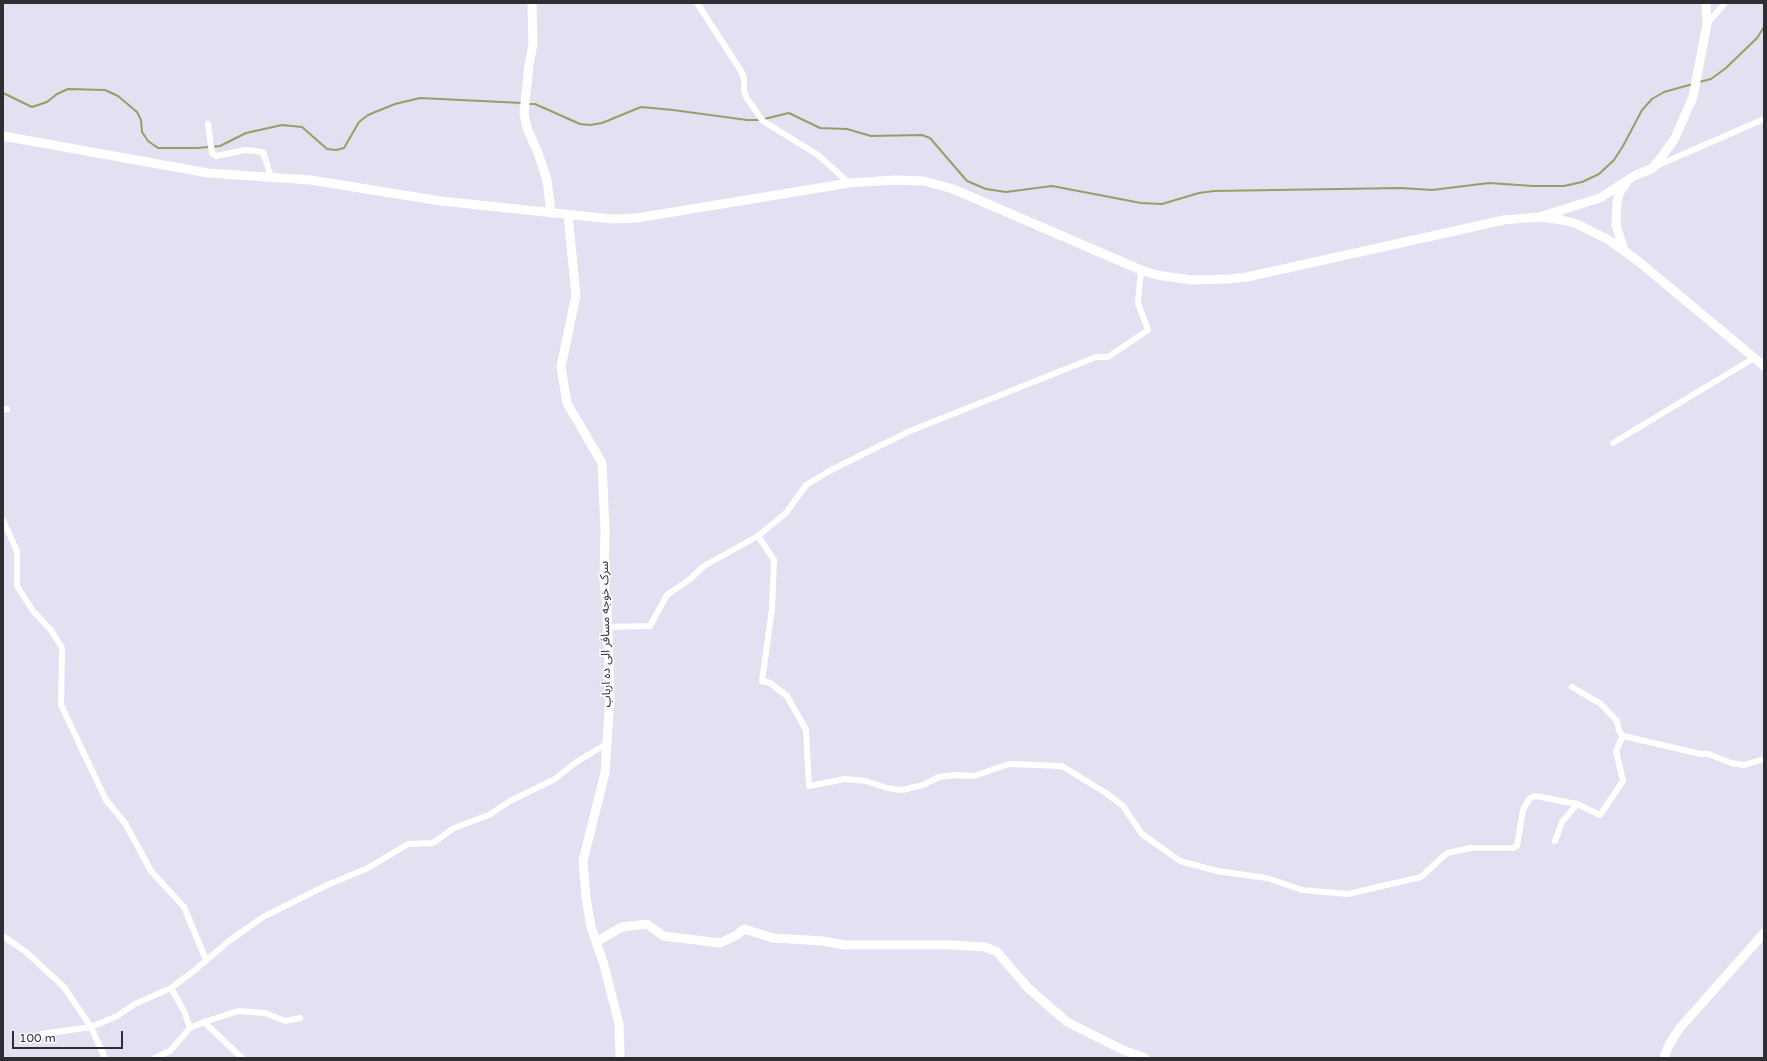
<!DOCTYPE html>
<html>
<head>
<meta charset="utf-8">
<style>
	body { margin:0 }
	#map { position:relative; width:1767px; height:1061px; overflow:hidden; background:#e2e0f1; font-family:"Varela Round",sans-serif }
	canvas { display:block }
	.frame { position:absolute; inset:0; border:4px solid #2e2d33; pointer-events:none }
	.scale { position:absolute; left:12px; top:1031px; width:111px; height:18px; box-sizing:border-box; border:2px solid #2e2d33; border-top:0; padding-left:5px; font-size:12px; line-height:14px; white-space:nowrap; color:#2e2d33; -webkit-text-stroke:3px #fff; paint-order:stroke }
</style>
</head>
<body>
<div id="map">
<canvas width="1767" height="1061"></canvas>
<div class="frame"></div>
<div class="scale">100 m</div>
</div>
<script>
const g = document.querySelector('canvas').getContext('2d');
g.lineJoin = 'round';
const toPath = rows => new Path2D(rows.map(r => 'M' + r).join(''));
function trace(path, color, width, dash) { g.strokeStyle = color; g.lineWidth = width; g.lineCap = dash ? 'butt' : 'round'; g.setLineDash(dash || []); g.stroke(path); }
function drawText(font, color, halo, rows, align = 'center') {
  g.font = font + ' "Varela Round","Noto Sans Arabic",sans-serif'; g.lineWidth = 3.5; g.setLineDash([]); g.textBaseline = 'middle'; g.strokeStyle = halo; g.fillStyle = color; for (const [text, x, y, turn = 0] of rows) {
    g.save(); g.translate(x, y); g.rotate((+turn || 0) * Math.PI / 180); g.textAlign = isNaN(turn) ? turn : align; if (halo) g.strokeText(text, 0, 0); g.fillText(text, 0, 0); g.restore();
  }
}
const stream = toPath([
	[1699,82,1711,79,1726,68,1757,38,1764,27],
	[3,93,32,107,47,102,57,94,68,89,105,90,118,96,137,112,141,120,142,132,148,141,158,148,197,148,220,146,246,133,282,125,302,127,327,149,336,150,344,148,359,122,368,115,395,104,420,98,522,103],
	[528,104,535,104,580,124,590,125,602,123,641,107,673,110,747,120,760,120],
	[764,119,789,113,820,128,847,129,871,136,922,135,930,138,967,181,986,189,1006,192,1052,186,1141,203,1162,204,1199,193,1214,191,1401,188,1432,190,1489,183,1533,186,1564,186,1582,182,1599,174,1614,160,1623,146,1642,110,1652,99,1664,92,1693,84]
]);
const street = toPath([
	[697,3,741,71,744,78,744,91,746,97,763,121,818,155,849,183],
	[1707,24,1725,3],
	[208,124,212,153,216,156,245,150,263,152,271,177],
	[1654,167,1764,119],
	[3,410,7,409],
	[1613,443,1754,358],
	[3,520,17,551,17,586,33,611,51,630,62,648,61,705,106,800,125,823,151,871,184,907,206,960],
	[758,536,774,560,772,609,762,681,770,683,787,696,806,730,809,786,845,779,866,781,887,788,902,790,923,785,939,777,956,775,974,776,1009,764,1062,766,1106,793,1123,806,1142,834,1180,861,1217,871,1267,878,1302,890,1348,894,1421,877,1447,853,1471,848,1513,848,1517,846,1523,810,1529,799,1535,796,1577,804,1600,815,1623,781,1616,751,1623,736],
	[607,627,650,626,667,595,690,579,704,566,758,536,786,513,806,485,831,470,910,431,1096,357,1108,357,1148,330,1138,303,1141,270],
	[1572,687,1601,704,1617,721,1619,731,1623,736,1701,754,1708,754,1731,763,1744,765,1764,759],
	[1555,841,1562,822,1577,804],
	[3,936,26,952,64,987,91,1027,105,1058],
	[171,988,184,1011,190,1028],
	[204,1022,242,1058],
	[42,1034,91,1027,117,1016,135,1004,171,988,195,970,229,941,263,917,325,886,368,868,408,844,433,843,454,828,489,815,510,801,555,779,575,763,606,744],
	[155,1058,170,1051,190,1028,204,1022,238,1011,265,1013,285,1021,300,1018]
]);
const secondary = toPath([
	[532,3,533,44,529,65,524,113,527,128,538,153,547,180,551,213],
	[3,136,208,173,310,180,441,201,612,219,637,218,849,183,894,180,924,181,953,189,1141,270,1157,275,1191,280,1228,279,1247,277,1504,220,1539,217,1562,220,1577,224,1609,240,1638,261,1764,366],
	[568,215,576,295,561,367,567,403,602,463,605,530,604,581,607,607,610,696,605,773,583,861,586,897,591,927,604,965,619,1024,620,1058],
	[1542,216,1600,198,1634,176,1653,168,1674,140,1693,97,1707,24,1706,3],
	[1624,250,1616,225,1617,202,1620,191,1626,184],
	[596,942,622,927,647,924,663,936,720,943,737,935,744,929,773,938,823,941,844,945,954,945,985,947,997,952,1028,988,1067,1022,1123,1050,1145,1058],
	[1664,1058,1669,1045,1679,1029,1764,933]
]);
const streetNames = [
	["سرک خوجه مسافر الی ده ارباب",606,634,-91]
];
trace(stream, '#8fa367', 2);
trace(street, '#fff', 6);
trace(secondary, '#fff', 9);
drawText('12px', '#2e2d33', '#fff', streetNames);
</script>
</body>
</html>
